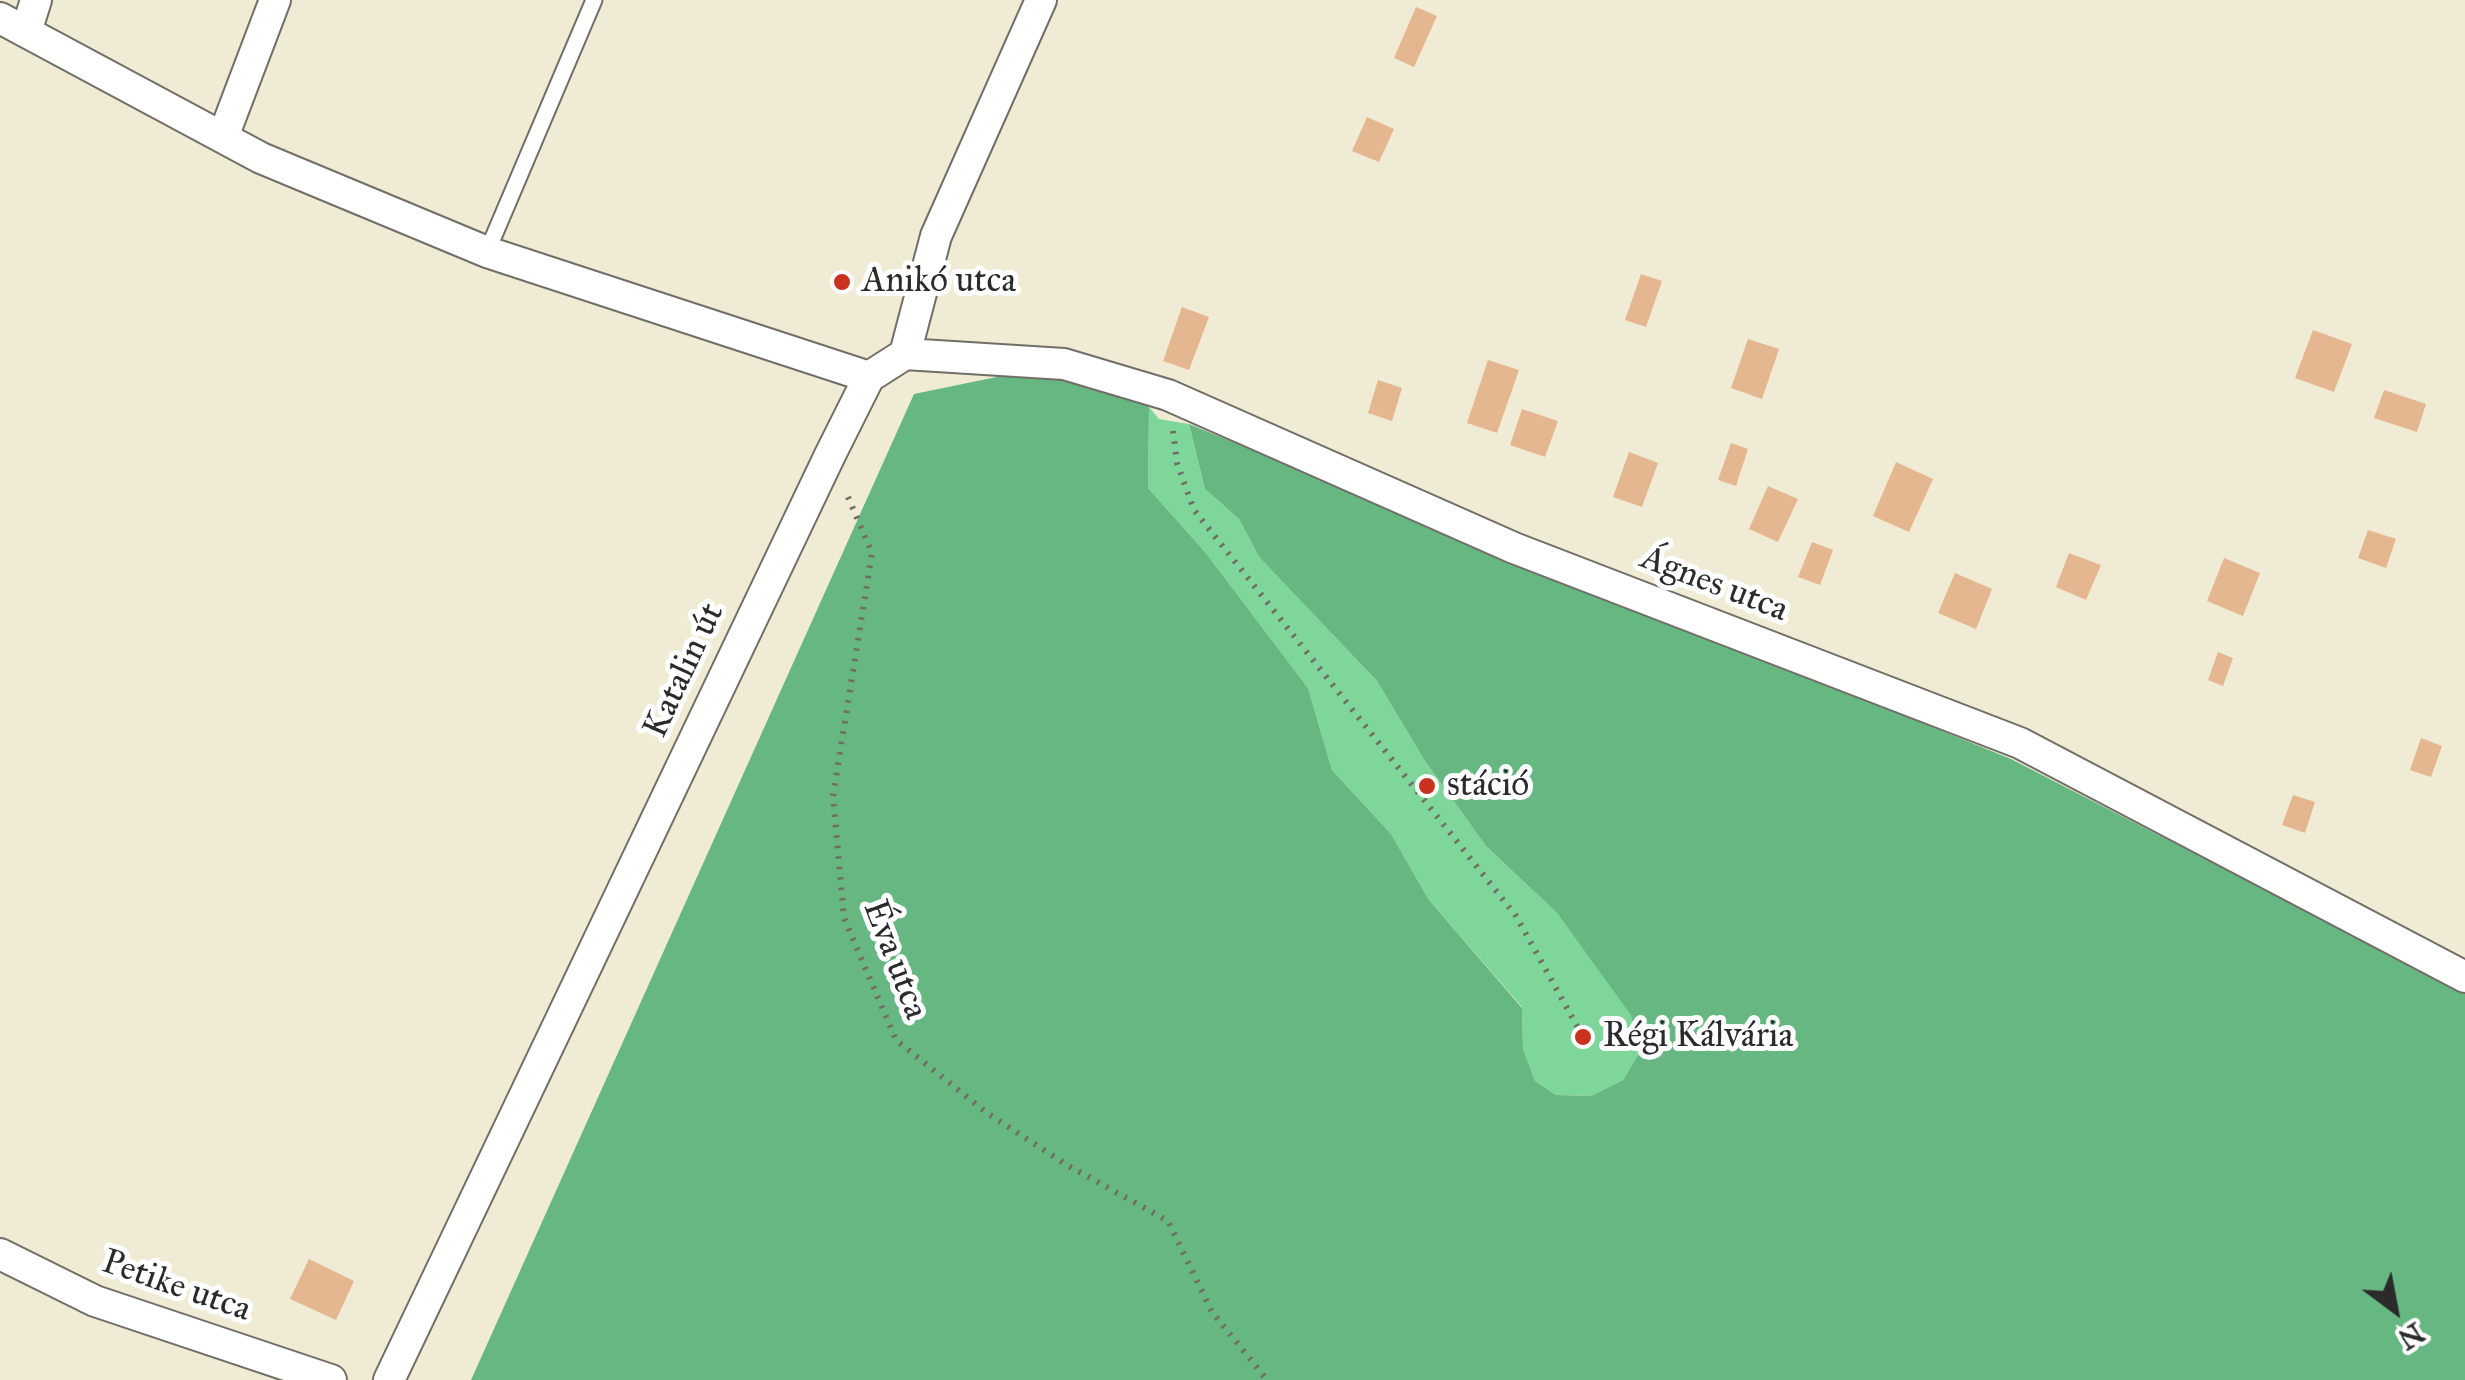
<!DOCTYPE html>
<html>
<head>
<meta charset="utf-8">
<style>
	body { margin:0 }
	#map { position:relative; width:2465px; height:1380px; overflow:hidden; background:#f0ebd4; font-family:"IM FELL Great Primer",serif }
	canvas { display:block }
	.north { position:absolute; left:2345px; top:1260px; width:100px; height:100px; -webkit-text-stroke:8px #fff; paint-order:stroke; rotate:148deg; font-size:28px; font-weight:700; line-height:40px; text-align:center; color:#2b2b2b }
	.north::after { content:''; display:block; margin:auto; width:35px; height:45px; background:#2b2b2b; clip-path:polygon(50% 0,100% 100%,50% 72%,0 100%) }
</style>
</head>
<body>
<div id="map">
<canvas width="2465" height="1380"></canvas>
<div class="north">N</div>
</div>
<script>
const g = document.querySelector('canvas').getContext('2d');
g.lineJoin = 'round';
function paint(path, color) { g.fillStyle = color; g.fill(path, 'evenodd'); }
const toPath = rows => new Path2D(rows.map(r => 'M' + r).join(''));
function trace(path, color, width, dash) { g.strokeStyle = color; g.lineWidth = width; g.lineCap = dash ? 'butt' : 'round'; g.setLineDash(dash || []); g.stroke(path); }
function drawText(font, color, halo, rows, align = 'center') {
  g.font = font + ' "IM FELL Great Primer",serif'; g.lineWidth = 10; g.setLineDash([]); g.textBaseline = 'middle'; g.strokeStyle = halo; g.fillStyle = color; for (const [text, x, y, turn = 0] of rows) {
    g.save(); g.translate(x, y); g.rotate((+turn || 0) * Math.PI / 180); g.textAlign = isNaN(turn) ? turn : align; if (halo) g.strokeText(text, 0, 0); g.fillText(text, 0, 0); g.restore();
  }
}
const green = toPath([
	[1149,407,1159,419,1189,424,1205,489,1239,519,1259,557,1377,681,1425,761,1486,846,1557,913,1632,1015,1641,1050,1623,1080,1591,1096,1556,1095,1535,1081,1523,1049,1522,1007,1429,900,1391,834,1332,770,1308,688,1205,552,1148,488]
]);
const forest = toPath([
	[1026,371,1085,381,1149,407,1148,488,1205,552,1308,688,1332,770,1391,834,1429,900,1522,1008,1523,1049,1535,1081,1556,1095,1591,1096,1623,1080,1641,1050,1631,1015,1557,913,1486,846,1425,761,1377,681,1259,557,1239,519,1205,489,1189,424,2011,759,2465,993,2465,1380,471,1380,914,394]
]);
const building = toPath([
	[1416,7,1437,16,1414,67,1394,58],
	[1367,117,1394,129,1379,162,1352,151],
	[1641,274,1662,281,1646,327,1625,320],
	[1182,307,1209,317,1189,370,1163,361],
	[2313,330,2352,344,2334,392,2295,378],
	[1748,339,1779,349,1762,399,1731,388],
	[1488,360,1519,370,1497,433,1467,423],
	[1378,380,1402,388,1392,421,1368,413],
	[2384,390,2426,404,2417,432,2374,418],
	[1522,409,1558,421,1545,457,1510,445],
	[1731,443,1748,449,1736,486,1718,480],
	[1629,452,1658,463,1642,507,1613,497],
	[1896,462,1933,479,1909,532,1873,516],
	[1768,486,1798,499,1778,542,1749,529],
	[2368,530,2396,539,2386,568,2358,558],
	[1812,542,1833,550,1820,585,1798,577],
	[2069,553,2101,565,2086,600,2056,587],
	[2224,558,2260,573,2243,616,2207,601],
	[1955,573,1992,589,1976,629,1938,613],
	[2218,652,2233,658,2223,686,2208,680],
	[2421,738,2442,746,2431,777,2410,770],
	[2293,795,2315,802,2305,833,2282,825],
	[309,1259,354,1281,336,1320,290,1299]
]);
const path = toPath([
	[1173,431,1177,463,1194,510,1516,916,1583,1037],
	[848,497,872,553,833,796,844,918,896,1040,987,1113,1067,1165,1168,1221,1212,1312,1267,1380]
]);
const service = toPath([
	[487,252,594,0]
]);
const minor = toPath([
	[0,18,261,158,487,252,869,377],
	[26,32,36,0],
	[223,137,275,0],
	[905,354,1064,364,1168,395,1514,548,2020,743,2465,977],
	[0,1254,95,1301,331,1380],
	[389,1380,830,455,869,377,905,354,936,236,1041,0]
]);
const markers = [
	[842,282,10,"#c8321e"],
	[1427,786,10,"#c8321e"],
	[1583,1037,10,"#c8321e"]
];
const poiNames = [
	["Anikó utca",862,282],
	["stáció",1447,786],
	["Régi Kálvária",1603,1037]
];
const streetNames = [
	["Ágnes utca",1714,585,21],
	["Katalin út",685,671,-65],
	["Éva utca",894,960,69],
	["Petike utca",176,1287,19]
];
paint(green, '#7ed69a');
paint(forest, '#66b782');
paint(building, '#e5b791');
trace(service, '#706e66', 19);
trace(minor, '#706e66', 34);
trace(path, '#706e66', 6, [2.5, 8]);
trace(service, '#fff', 15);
trace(minor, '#fff', 30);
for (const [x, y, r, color] of markers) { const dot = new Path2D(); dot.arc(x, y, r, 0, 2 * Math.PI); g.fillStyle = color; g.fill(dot); trace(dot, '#fff', 4); }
drawText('35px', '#2b2b2b', '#fff', poiNames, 'left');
drawText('35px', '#2b2b2b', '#fff', streetNames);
</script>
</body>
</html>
